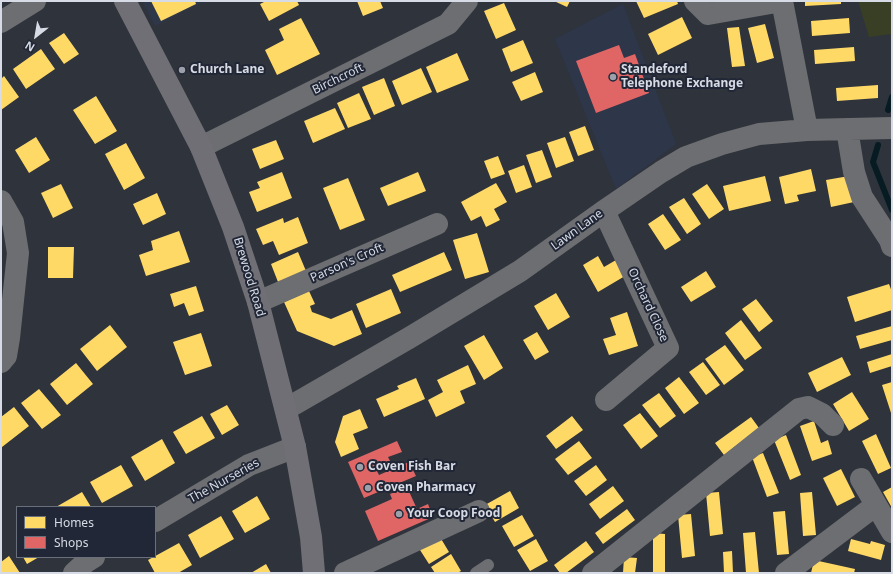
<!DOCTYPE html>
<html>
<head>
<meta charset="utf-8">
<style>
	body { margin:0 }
	#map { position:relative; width:893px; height:574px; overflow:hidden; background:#2f333c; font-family:"Noto Sans",sans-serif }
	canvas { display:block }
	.frame { position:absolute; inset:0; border:2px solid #d7dbe5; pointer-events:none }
	.legend { position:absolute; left:16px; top:506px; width:140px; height:52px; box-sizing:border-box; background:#212736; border:1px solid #6a6f7c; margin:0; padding:5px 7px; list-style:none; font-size:12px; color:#d7dbe5 }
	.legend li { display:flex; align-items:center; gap:8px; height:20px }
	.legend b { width:20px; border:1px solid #6a6f7c }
	.north { position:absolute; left:16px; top:16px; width:40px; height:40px; -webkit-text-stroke:3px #212736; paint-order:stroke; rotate:211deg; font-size:11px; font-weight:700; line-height:16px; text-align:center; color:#d7dbe5 }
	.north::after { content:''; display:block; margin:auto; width:14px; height:18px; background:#d7dbe5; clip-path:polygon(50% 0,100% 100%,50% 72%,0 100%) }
</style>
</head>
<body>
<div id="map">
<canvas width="893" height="574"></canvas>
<div class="frame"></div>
<ul class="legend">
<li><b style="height:11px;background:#ffd966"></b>Homes</li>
<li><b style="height:11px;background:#e06666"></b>Shops</li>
</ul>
<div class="north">N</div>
</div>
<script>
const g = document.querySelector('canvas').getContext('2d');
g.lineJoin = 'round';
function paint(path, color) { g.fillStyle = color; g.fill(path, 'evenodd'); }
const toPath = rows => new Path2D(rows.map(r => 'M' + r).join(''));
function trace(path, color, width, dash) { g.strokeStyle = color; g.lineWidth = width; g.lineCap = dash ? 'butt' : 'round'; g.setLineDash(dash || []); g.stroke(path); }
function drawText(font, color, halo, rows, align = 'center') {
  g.font = font + ' "Noto Sans",sans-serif'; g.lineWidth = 4; g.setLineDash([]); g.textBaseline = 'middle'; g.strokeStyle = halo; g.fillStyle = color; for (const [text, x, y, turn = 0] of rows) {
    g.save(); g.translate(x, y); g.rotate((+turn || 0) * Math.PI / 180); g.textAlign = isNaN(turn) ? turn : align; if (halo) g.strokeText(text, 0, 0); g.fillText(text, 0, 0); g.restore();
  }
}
const built = toPath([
	[142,1,205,1,155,26],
	[623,4,676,144,616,189,555,39]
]);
const green = toPath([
	[858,1,892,1,892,34,869,37]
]);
const homes = toPath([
	[151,1,195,1,196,4,161,21],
	[266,1,297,1,299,5,269,21,260,4],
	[357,1,380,1,383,8,363,16],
	[554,1,570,1,567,7],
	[636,1,677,1,678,4,644,18],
	[805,1,841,1,841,4,805,6],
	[504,3,516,30,496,39,484,11],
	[682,17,692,38,658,55,648,34],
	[301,18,320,54,277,75,265,50,284,40,279,29],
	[849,18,850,33,812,36,811,21],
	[765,24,774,58,757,63,748,28],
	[739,27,745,66,732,67,727,28],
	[64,33,79,54,64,64,49,43],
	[523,40,533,63,511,72,502,49],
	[854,47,855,61,815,64,814,50],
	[41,49,55,69,26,89,13,69],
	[457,53,469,80,437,93,426,67],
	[421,68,432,92,402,105,392,81],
	[535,72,543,92,521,101,512,82],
	[4,76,19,97,1,110,1,79],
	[384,78,395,106,374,115,362,87],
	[878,85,878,98,837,101,836,88],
	[359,93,371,119,348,128,337,103],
	[96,96,117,131,95,144,73,110],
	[335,108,345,129,313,143,304,121],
	[585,126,594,150,578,156,569,132],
	[36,137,50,160,29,173,15,150],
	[565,137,574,161,556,168,547,143],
	[276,140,284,159,260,169,252,149],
	[126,143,145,178,124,190,105,154],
	[542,150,552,177,536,183,526,155],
	[498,156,505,174,491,179,484,161],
	[524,165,532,187,516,193,508,171],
	[811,169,816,191,797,195,799,201,785,204,779,177],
	[282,172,292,198,257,212,249,192,260,188,257,182],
	[418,172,426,191,388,206,380,188],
	[765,176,771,201,729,211,723,186],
	[849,176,854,202,831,207,826,180],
	[348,178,365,220,340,230,323,188],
	[496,183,507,202,494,209,500,220,486,227,481,216,471,221,461,202],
	[61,184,73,208,53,218,41,193],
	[707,184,724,209,709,219,692,194],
	[157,193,166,214,143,225,133,204],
	[684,198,701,224,687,234,669,207],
	[663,214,681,240,665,250,648,224],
	[298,217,308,243,279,255,273,241,263,245,256,229,283,218,284,223],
	[179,231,190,262,146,276,139,255,153,250,151,241],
	[477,233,489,272,465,279,453,240],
	[48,247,74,247,73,278,48,278],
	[298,252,306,271,278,282,271,264],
	[444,252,452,270,400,292,392,275],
	[598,256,604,267,616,260,625,276,598,292,583,265],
	[706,271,716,287,691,302,681,287],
	[889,284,892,292,892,310,855,322,847,297],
	[196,286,204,311,189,316,184,303,174,307,170,294],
	[391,289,401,313,366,328,356,304],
	[309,291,315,304,310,306,312,312,331,319,352,310,362,334,334,346,297,331,284,302],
	[556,293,570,317,548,330,534,306],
	[756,299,773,321,759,332,742,309],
	[627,312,638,346,609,355,603,339,616,335,610,318],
	[741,320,762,348,745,360,725,333],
	[110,325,127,347,97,371,80,349],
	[892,326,892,340,860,349,856,336],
	[537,332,549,352,535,360,523,340],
	[201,333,212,366,185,375,173,342],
	[484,335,503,368,484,380,464,346],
	[725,345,744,370,724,385,705,359],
	[892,354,892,366,870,373,867,362],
	[842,357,851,375,817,392,808,373],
	[703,362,720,385,706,395,689,372],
	[76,363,93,384,67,405,50,384],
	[468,365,476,384,460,391,465,403,436,417,428,400,443,392,437,380],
	[679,377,699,403,684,414,665,388],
	[416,378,425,399,384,417,376,399,399,389,397,386],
	[892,382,892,416,882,385],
	[39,389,61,415,42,429,21,403],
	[852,392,869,419,849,431,833,404],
	[659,393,676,416,660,428,642,405],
	[227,405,239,425,222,435,210,414],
	[14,407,29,426,2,447,1,417],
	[360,409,368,428,353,434,359,449,341,457,335,442,343,416],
	[640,413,658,436,641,449,623,425],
	[202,416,215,438,186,454,173,432],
	[572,416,583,430,556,449,546,436],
	[751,417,759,428,724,455,715,443],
	[814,421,821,443,828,440,832,454,812,461,800,426],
	[876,434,891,468,878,474,862,441],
	[786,435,801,475,790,480,774,440],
	[162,439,175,463,145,481,131,457],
	[579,441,592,458,568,475,555,459],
	[763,453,779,493,767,497,752,457],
	[121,465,133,486,102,503,90,482],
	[596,465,607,480,586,496,574,481],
	[841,469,855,497,837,506,823,478],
	[613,486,624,501,600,519,589,504],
	[892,487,892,508,883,492],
	[510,491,519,508,495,522,485,505],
	[82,492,91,507,56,507],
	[719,492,723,534,710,536,706,493],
	[812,492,816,535,803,536,800,493],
	[257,496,270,519,245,533,232,511],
	[627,509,635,520,603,544,595,533],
	[785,511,789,554,777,555,773,512],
	[691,514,695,556,682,558,678,515],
	[522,515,534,536,514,547,502,526],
	[221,516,234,539,200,558,188,535],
	[755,532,759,573,746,573,743,533],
	[653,533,665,534,665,573,653,573],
	[440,537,449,552,429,564,420,550],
	[536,539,548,561,530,571,517,550],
	[851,539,870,544,871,541,885,545,881,560,848,551],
	[586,541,594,552,566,573,560,573,554,565],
	[179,543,192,565,178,573,155,573,148,560],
	[732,551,733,573,724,573,723,552],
	[451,554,461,571,457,573,435,573,431,567],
	[9,556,20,573,1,573,1,562],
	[23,557,39,557,27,564],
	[624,557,637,558,635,573,623,573],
	[814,560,855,569,854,573,811,573],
	[266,564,271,573,251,573]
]);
const shops = toPath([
	[619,45,624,58,635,54,649,93,596,113,576,61],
	[397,441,402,452,388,457,392,465,377,471,379,475,409,462,416,476,364,498,348,462],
	[407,487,417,509,428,504,433,517,378,541,365,511,392,499,390,494]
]);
const stream = toPath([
	[888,110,892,97],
	[878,145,873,162,892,210]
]);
const lane = toPath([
	[476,573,488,565]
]);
const street = toPath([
	[695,1,708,14,782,1],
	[782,1,807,130],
	[1,22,35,1],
	[847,129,854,172,862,197,890,240,892,246],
	[201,147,448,24,467,1],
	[1,201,13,222,18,253,9,338,6,356,1,362],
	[604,211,668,348,606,400],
	[258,302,437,224],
	[286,409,409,338,520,271,604,211,661,172,686,157,722,144,759,134,807,130,892,128],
	[861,479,892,532],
	[155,521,249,465,295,447],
	[74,573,86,562,94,557],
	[345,573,479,511],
	[593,573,799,409,808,407,822,414,833,425],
	[786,573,876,505]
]);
const secondary = toPath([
	[125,1,201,147,233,227,258,302,295,447,311,537,314,573]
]);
const markers = [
	[182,70,4,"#9ca0aa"],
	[613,77,4,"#9ca0aa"],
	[360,467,4,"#9ca0aa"],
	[368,488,4,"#9ca0aa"],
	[399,514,4,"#9ca0aa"]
];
const poiNames = [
	["Church Lane",190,70],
	["Standeford",621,70],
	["Telephone Exchange",621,84],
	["Coven Fish Bar",368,467],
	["Coven Pharmacy",376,488],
	["Your Coop Food",407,514]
];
const streetNames = [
	["Birchcroft",338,79,-26],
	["Lawn Lane",577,230,-36],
	["Parson's Croft",347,263,-24],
	["Brewood Road",249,277,73],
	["Orchard Close",648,305,65],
	["The Nurseries",224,481,-29]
];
paint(built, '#2e364a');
paint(green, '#393f25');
paint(homes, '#ffd966');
paint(shops, '#e06666');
trace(stream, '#061b22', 6);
trace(lane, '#6d6e71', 12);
trace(street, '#6d6e71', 22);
trace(secondary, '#6f6f75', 22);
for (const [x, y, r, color] of markers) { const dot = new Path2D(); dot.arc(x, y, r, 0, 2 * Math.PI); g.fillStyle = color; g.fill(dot); trace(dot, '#212736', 1.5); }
drawText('bold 12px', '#d7dbe5', '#212736', poiNames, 'left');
drawText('12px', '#d7dbe5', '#212736', streetNames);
</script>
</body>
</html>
